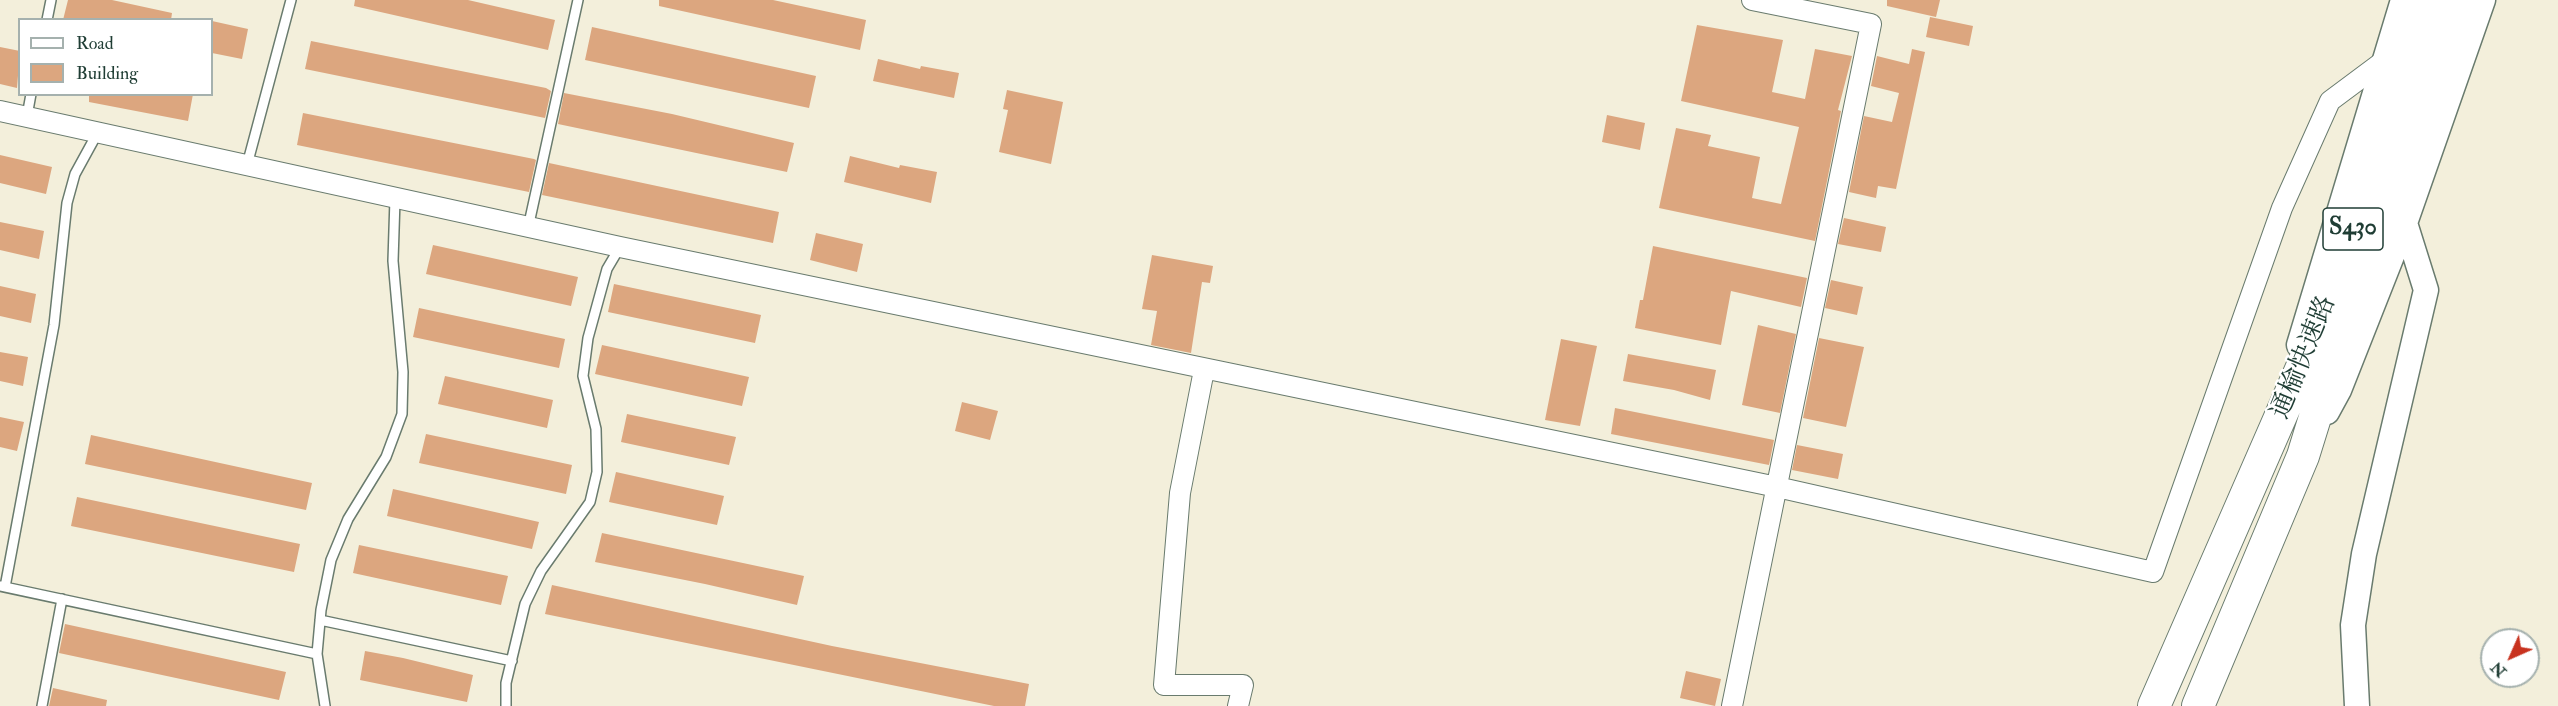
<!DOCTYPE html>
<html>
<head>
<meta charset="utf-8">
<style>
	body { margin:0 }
	#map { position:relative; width:2558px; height:706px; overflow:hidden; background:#f3efdb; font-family:"IM FELL Double Pica",serif }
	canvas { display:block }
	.legend { position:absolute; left:18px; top:18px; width:195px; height:78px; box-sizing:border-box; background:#fff; border:2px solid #a5b1ae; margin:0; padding:8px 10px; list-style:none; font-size:18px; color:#1f3d34 }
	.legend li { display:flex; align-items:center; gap:12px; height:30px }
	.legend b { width:30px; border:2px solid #a5b1ae }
	.north { position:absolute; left:2480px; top:628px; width:60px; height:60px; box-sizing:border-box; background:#fff; border:2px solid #a5b1ae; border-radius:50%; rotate:225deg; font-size:16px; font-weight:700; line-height:24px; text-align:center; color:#1f3d34 }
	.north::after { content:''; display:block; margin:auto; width:21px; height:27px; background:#c8321e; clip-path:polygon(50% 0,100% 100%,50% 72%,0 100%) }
</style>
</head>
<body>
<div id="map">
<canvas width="2558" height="706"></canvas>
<ul class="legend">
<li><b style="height:8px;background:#fff"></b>Road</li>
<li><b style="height:16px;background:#dca67f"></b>Building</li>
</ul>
<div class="north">N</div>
</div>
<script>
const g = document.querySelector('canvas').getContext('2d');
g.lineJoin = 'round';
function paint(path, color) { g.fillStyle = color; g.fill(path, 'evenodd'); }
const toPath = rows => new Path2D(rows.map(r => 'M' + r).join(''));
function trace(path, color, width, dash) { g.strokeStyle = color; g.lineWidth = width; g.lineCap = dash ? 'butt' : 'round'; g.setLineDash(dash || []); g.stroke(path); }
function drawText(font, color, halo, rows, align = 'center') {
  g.font = font + ' "IM FELL Double Pica","Noto Serif SC",serif'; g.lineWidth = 4.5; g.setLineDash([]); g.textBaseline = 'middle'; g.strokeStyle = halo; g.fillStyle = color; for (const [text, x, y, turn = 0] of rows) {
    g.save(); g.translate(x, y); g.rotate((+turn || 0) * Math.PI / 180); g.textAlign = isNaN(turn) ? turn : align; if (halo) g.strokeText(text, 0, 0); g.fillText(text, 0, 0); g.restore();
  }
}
const building = toPath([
	[68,0,112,0,172,13,171,20,63,20],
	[355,0,468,0,555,20,548,50,354,6],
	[659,0,773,0,866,20,860,50,659,6],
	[1887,0,1940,0,1936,17,1887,6],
	[1930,17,1973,26,1969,46,1926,37],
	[212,21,248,29,242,59,212,53],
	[1697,25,1783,40,1772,92,1805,99,1815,49,1852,56,1838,110,1841,111,1815,241,1659,208,1676,128,1711,135,1708,146,1760,157,1752,198,1781,204,1799,127,1681,101],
	[592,27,816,76,809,108,585,60],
	[311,41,546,88,551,91,545,118,305,69],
	[0,47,20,51,17,88,0,84],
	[1912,49,1925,52,1896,189,1878,186,1876,198,1849,192,1864,116,1892,122,1899,93,1871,86,1877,56,1909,64],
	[878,59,920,69,921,66,959,73,954,98,873,81],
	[1007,90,1063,102,1051,164,999,152,1008,110,1003,109],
	[564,93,672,114,794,143,787,172,558,124],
	[89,94,193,94,188,121,89,102],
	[303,113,534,159,536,160,529,192,297,145],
	[1607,115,1645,123,1640,150,1602,142],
	[0,155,52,167,46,194,0,183],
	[850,156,899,168,900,165,937,172,931,203,844,182],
	[549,163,779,212,773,243,542,195],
	[1844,218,1886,227,1881,252,1838,244],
	[0,222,44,231,39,259,0,250],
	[816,233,863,244,857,272,810,260],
	[433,245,578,277,571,306,426,274],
	[1653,246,1807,278,1801,307,1731,291,1721,345,1635,328,1640,300,1643,300],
	[1152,255,1213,266,1210,283,1202,282,1191,353,1151,345,1157,311,1142,309],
	[1831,280,1863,287,1857,315,1825,308],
	[614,284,761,315,755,343,608,312],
	[0,286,36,294,31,323,0,316],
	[419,308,565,339,559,368,413,337],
	[1758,325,1796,334,1780,413,1742,405],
	[1819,338,1864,347,1846,427,1803,418],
	[1561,339,1597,346,1580,426,1545,420],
	[602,345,749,377,742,406,595,374],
	[0,352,28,357,23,386,0,381],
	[1628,354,1716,370,1710,400,1674,390,1623,381],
	[445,376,553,400,547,428,438,404],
	[962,402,998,411,990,440,955,431],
	[1615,408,1774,440,1769,465,1611,434],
	[627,414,736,437,729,465,621,442],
	[0,417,24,422,17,451,0,447],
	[426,434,572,465,566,494,419,463],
	[91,435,312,483,306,510,85,464],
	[1797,445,1843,454,1838,479,1792,470],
	[616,472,724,496,717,525,609,502],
	[393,489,539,522,532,549,387,516],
	[77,497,300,544,294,572,71,526],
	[602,533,804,576,797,605,705,584,595,562],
	[359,545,508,576,501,605,353,573],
	[552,585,832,646,1029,684,1025,706,994,706,545,614],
	[65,624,286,672,279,700,59,653],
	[365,651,403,658,473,675,467,702,360,680],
	[1686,671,1721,679,1715,706,1680,698],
	[53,688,107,700,106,706,49,706]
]);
const service = toPath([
	[47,20,51,0],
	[27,116,31,94],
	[247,165,291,0],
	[528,228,578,0],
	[0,586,317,654],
	[5,587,54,325,67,203,75,174,98,132],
	[320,620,512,661],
	[42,706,62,599],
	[325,706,317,654,321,610,331,560,348,519,386,457,402,414,403,372,393,261,395,199],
	[506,706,506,683,525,604,541,571,590,502,597,472,596,429,583,376,588,338,607,269,620,247]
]);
const minor = toPath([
	[0,111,620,247,1777,487,2153,572,2282,208,2330,101,2385,60],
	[1204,370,1180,493,1164,685,1243,685,1238,706],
	[1732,706,1871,24,1752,0]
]);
const tertiary = toPath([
	[2299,345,2403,0],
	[2327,412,2339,390,2405,223,2483,0],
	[2357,706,2353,625,2364,554,2426,290,2405,223]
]);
const trunk = toPath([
	[2154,706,2324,317,2429,0],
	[2198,706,2303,456,2343,327,2457,0]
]);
const shields = [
	[2353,229,60]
];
const shieldNames = [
	["S430",2353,229]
];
const streetNames = [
	["通榆快速路",2305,358,-68]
];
paint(building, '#dca67f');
trace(service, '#697b6e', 12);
trace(minor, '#697b6e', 22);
trace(tertiary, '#697b6e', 27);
trace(trunk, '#697b6e', 34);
trace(service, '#fff', 9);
trace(minor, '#fff', 20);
trace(tertiary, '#fff', 24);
trace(trunk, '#fff', 32);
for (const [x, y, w] of shields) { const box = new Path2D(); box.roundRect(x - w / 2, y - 21, w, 42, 4.5); g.fillStyle = '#fff'; g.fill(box); trace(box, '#1f3d34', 1.5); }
drawText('bold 24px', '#1f3d34', null, shieldNames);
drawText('26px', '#1f3d34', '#fff', streetNames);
</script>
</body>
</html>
